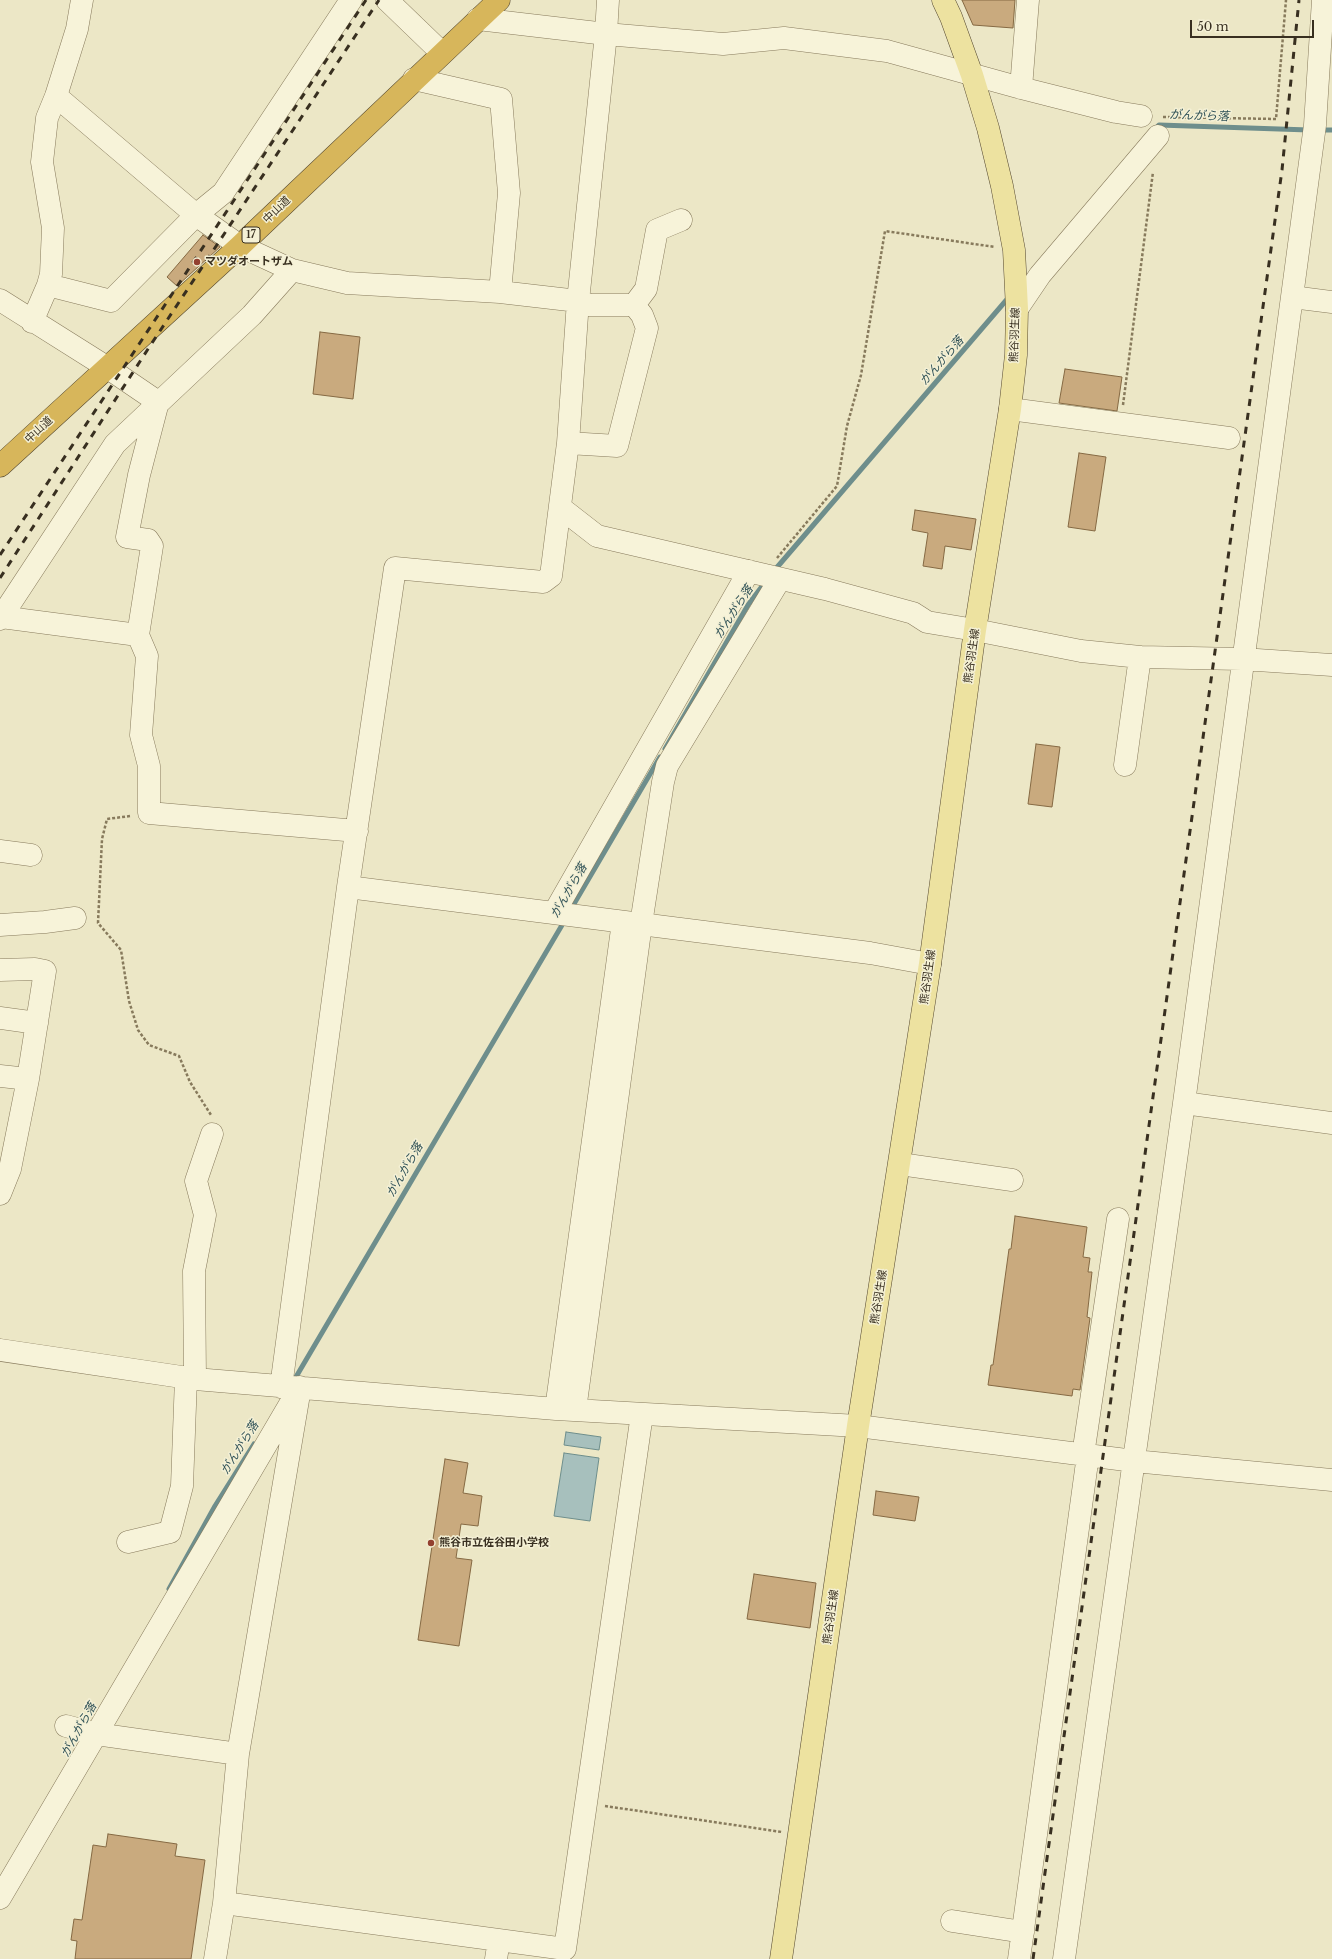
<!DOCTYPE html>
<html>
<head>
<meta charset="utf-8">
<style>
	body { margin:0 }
	#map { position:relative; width:1332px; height:1959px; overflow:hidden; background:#ece7c6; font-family:"Libre Baskerville",serif }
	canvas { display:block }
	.scale { position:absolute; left:1190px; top:20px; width:124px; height:18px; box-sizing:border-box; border:2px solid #382f20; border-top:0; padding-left:5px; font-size:12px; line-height:14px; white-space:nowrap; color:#382f20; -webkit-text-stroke:3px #f4f0d5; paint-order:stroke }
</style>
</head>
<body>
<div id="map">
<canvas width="1332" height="1959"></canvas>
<div class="scale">50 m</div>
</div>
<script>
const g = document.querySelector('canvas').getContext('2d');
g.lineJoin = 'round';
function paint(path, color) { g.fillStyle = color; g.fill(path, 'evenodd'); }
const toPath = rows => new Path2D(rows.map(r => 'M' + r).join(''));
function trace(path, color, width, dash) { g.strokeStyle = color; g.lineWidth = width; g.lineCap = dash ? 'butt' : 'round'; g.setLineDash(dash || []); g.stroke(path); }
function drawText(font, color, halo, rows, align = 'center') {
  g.font = font + ' "Libre Baskerville","Noto Sans JP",serif'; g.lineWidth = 3; g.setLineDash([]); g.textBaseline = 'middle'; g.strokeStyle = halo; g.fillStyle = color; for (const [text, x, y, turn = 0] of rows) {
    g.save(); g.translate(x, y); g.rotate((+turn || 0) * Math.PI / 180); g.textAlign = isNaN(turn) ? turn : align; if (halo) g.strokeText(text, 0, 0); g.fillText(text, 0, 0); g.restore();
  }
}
const water = toPath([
	[566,1432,601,1437,599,1450,564,1445,566,1432],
	[564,1453,599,1458,590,1521,554,1516,564,1453]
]);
const stream = toPath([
	[1156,128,1159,125,1309,130],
	[1319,130,1332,130],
	[773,572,1009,297],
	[665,749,748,605,766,581],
	[571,909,660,757],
	[293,1382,565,920],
	[169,1589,215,1506,254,1444]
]);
const building = toPath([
	[962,0,1015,0,1013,28,973,25,962,0],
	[203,235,220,247,177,286,167,277,203,235],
	[320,332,360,337,353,399,313,394,320,332],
	[1065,369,1122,377,1117,411,1059,403,1065,369],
	[1079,453,1106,457,1095,531,1068,527,1079,453],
	[915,510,976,519,971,550,945,546,942,569,923,566,928,533,912,530,915,510],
	[1036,744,1060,747,1052,807,1028,804,1036,744],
	[1015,1216,1087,1227,1083,1257,1090,1258,1088,1272,1092,1272,1087,1317,1090,1318,1080,1390,1073,1389,1072,1396,988,1385,991,1365,993,1365,1009,1249,1011,1249,1015,1216],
	[445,1459,468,1463,463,1493,482,1496,478,1526,461,1524,456,1558,472,1560,459,1646,418,1640,445,1459],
	[876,1491,919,1497,915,1521,873,1515,876,1491],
	[754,1574,816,1583,810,1628,747,1619,754,1574],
	[108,1834,177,1844,175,1856,205,1860,191,1959,75,1959,77,1941,71,1940,74,1919,82,1920,93,1845,106,1847,108,1834]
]);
const path = toPath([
	[1163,117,1276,119,1286,0],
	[1123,405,1153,172],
	[777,558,837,486,847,426,861,375,885,231,995,247],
	[130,816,107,819,102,839,98,923,121,950,129,1001,138,1030,149,1045,179,1056,190,1082,211,1115],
	[605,1806,782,1832]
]);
const minor = toPath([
	[387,0,442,53],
	[478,19,606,34,723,44,784,38,887,51,1021,88,1116,112,1141,116],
	[414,79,501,99,509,193,500,292],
	[1021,88,1028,0],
	[56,96,196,215,240,246,292,270,347,283,500,292,578,301,590,305,634,305,646,289,657,230,681,220],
	[48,285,111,301,196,215,223,193,351,0],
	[1292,297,1332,302],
	[0,300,108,368,158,402,139,475,127,537,148,540,152,546,138,635],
	[1017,309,1040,275,1158,136],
	[32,322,48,285,51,274,53,228,42,162,47,118,56,96,77,29,82,0],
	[1010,409,1229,438],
	[568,443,617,446,647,328,642,315,634,305],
	[561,508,597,536,825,589,913,613,927,622,975,630,1081,651,1140,657,1242,659,1332,665],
	[0,617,138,635,147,656,141,735,149,766,149,813,357,831],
	[0,619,115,444,252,315,292,270],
	[1125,765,1140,657],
	[0,851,31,855],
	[348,887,870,953,930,964],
	[554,913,749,571],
	[0,925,45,922,75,918],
	[0,970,35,969,45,971,28,1079,10,1169,0,1194],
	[0,1018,37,1023],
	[0,1076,28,1079],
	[1184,1103,1332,1123],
	[900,1164,1012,1180],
	[0,1350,195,1379,556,1409,858,1426,1134,1461,1332,1480],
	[195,1379,194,1271,205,1215,196,1181,212,1134],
	[281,1387,348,887,395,568,543,582,551,576,568,443,578,301,606,34,608,0],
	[556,1409,623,922],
	[575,1410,641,924,663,782,667,766,780,579],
	[1083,1455,1118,1219],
	[128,1542,170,1532,182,1486,186,1378],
	[66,1726,96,1734,238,1754],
	[0,1898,300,1387],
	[224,1903,565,1949,642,1414],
	[952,1921,1023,1932],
	[215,1959,224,1903,238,1754,298,1400],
	[496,1959,499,1940],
	[1019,1959,1088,1455],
	[1064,1959,1184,1103,1315,125,1323,0]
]);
const major = toPath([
	[781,1959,858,1426,930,964,975,630,1010,409,1016,355,1017,309,1014,250,1002,186,988,128,972,75,951,17,943,0]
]);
const highway = toPath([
	[0,466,240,246,499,0]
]);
const rail = toPath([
	[0,555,366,0],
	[0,578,148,349,379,0],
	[1033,1959,1282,170,1299,0]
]);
const markers = [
	[197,262,4,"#93402f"],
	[431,1543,4,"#93402f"]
];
const shields = [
	[251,235,18]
];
const shieldNames = [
	["17",251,235]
];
const streetNames = [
	["中山道",277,210,-44],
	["熊谷羽生線",1015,335,-88],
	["中山道",39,430,-43],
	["熊谷羽生線",972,656,-82],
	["熊谷羽生線",928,977,-82],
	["熊谷羽生線",879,1297,-81],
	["熊谷羽生線",831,1617,-82]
];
const poiNames = [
	["マツダオートザム",205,262],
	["熊谷市立佐谷田小学校",439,1543]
];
const waterNames = [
	["がんがら落",1199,116,2],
	["がんがら落",942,361,-49],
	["がんがら落",734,612,-57],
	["がんがら落",569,891,-60],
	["がんがら落",405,1170,-60],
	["がんがら落",240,1448,-58],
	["がんがら落",79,1730,-61]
];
paint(water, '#a7c0bd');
trace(water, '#6e8e8c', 1);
trace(stream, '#6e8e8c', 5);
paint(building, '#c9aa7e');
trace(building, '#856943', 1);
trace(minor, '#877a5c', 23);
trace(major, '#554830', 23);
trace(highway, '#554830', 23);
trace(path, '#877a5c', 2.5, [3, 2]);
trace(minor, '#f7f3d9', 22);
trace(major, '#ede2a0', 22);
trace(highway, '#d7b65b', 22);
trace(rail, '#382f20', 3, [7, 7]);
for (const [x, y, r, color] of markers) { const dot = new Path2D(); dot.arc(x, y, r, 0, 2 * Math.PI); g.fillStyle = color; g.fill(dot); trace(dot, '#f4f0d5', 1.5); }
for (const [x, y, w] of shields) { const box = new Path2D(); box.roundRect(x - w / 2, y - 8, w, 16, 3); g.fillStyle = '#f4f0d5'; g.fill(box); trace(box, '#382f20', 1); }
drawText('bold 10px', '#382f20', null, shieldNames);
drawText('11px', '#382f20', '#f4f0d5', streetNames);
drawText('bold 11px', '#382f20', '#f4f0d5', poiNames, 'left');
drawText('italic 12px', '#305257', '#f4f0d5', waterNames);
</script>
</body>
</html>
